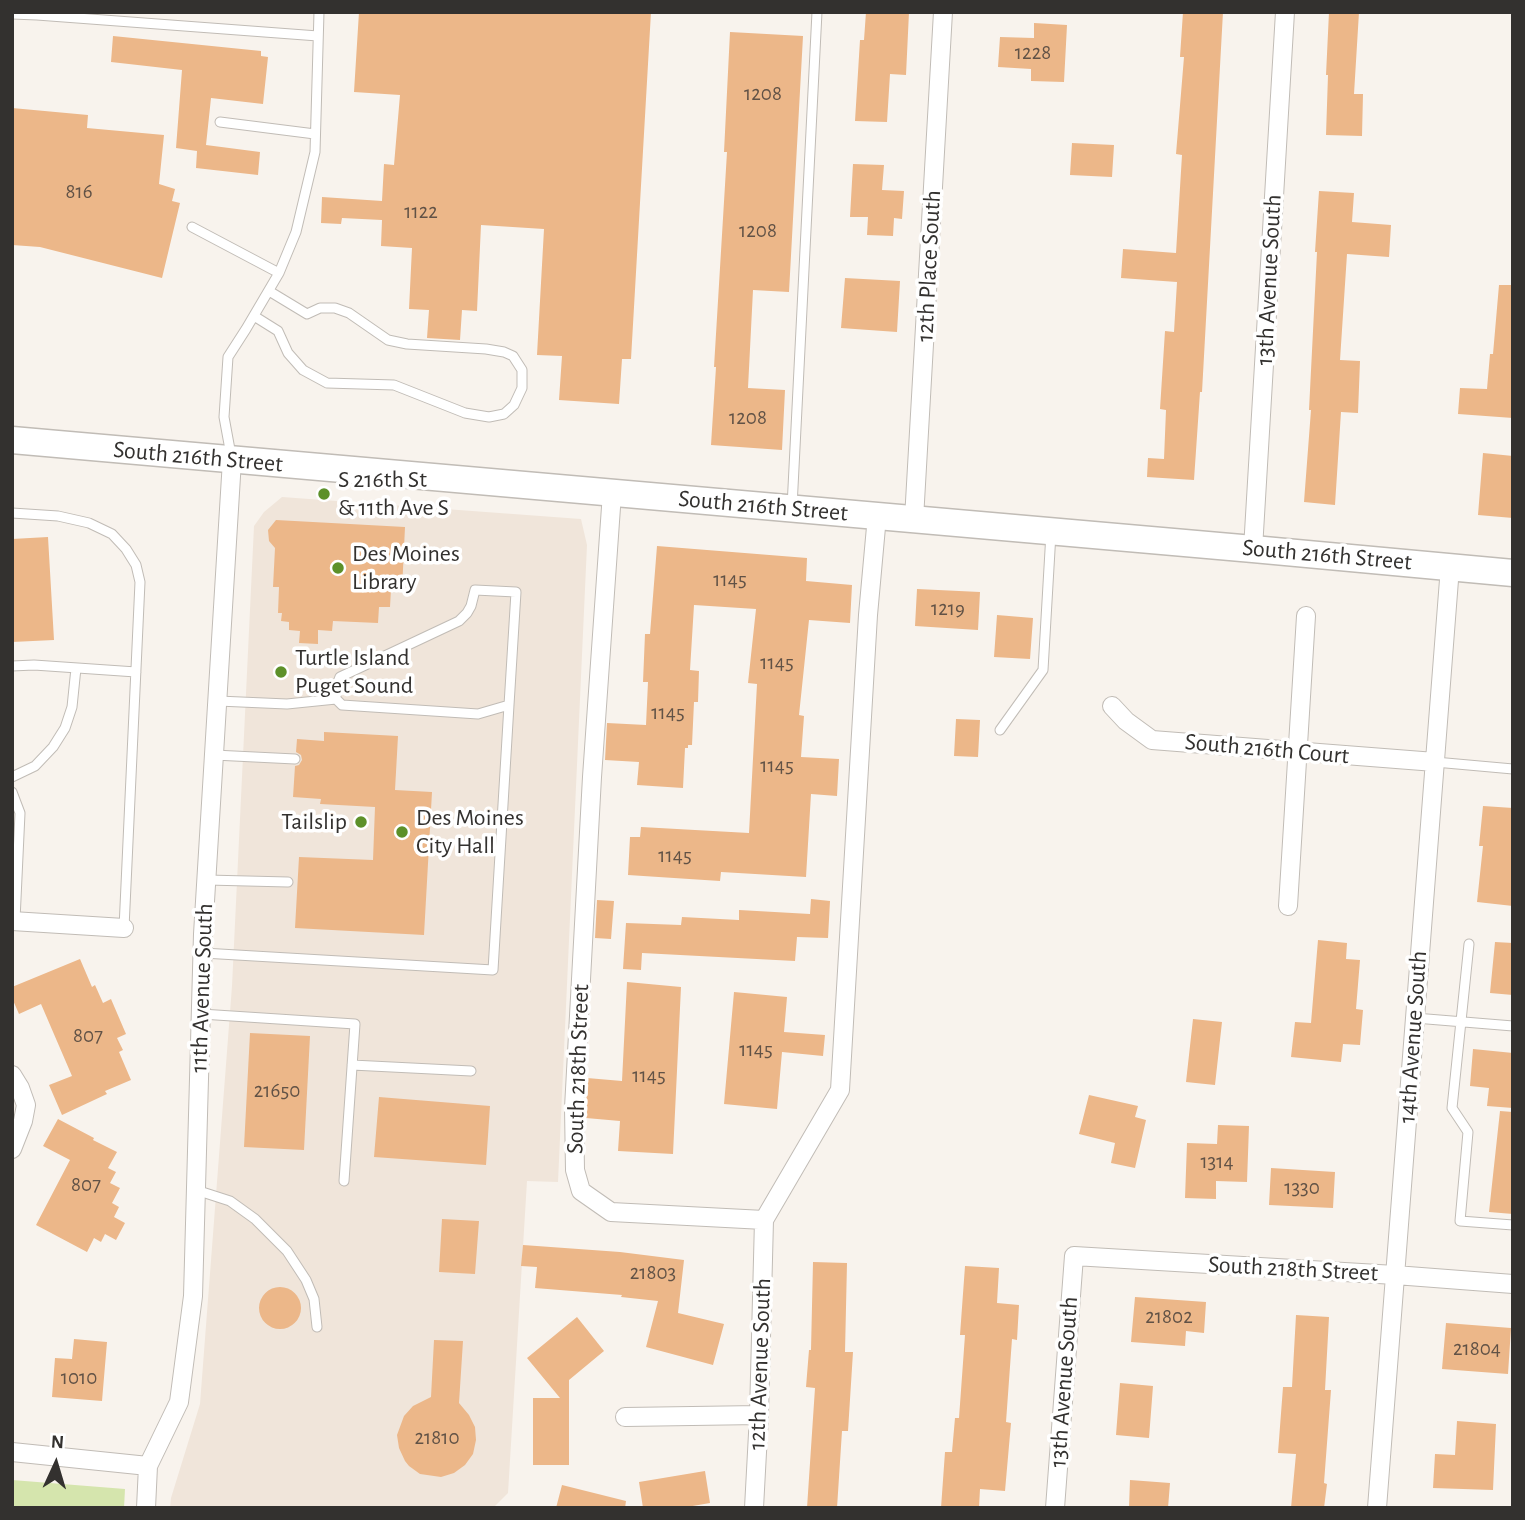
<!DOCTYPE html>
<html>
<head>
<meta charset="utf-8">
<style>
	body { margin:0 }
	#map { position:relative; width:1525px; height:1520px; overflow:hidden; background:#f8f3ed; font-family:"Alegreya Sans",sans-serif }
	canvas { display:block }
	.frame { position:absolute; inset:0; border:14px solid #33312f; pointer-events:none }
	.north { position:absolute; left:21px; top:1429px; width:70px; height:70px; -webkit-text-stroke:5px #fff; paint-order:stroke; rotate:4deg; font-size:19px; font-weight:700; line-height:28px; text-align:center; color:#33312f }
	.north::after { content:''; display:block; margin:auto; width:24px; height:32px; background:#33312f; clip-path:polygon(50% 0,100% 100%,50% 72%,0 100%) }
</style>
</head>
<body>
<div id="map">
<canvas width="1525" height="1520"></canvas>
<div class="frame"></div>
<div class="north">N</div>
</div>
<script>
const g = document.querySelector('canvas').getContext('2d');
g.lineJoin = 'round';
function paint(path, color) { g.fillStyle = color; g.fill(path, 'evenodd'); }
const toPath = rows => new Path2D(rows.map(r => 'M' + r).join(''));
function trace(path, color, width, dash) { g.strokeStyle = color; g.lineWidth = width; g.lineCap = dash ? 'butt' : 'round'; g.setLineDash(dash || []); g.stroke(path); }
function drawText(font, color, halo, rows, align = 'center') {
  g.font = font + ' "Alegreya Sans",sans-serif'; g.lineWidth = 7; g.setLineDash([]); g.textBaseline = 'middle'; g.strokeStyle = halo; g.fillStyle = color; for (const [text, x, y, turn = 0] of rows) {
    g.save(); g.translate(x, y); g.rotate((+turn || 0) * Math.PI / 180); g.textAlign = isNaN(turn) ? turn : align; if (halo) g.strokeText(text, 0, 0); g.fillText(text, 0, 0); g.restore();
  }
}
const built = toPath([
	[282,497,581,519,587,545,558,1182,527,1181,508,1493,493,1508,170,1508,171,1498,200,1404,232,986,254,526,264,512]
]);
const green = toPath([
	[12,1480,125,1489,124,1508,12,1508]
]);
const building = toPath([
	[359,12,651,12,631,359,622,359,619,404,559,400,562,356,537,355,544,229,481,225,477,311,462,310,460,340,427,338,429,310,409,309,412,248,381,246,382,220,342,218,341,224,321,223,322,197,382,201,384,164,394,165,400,95,354,92],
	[866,12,909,12,906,75,890,74,887,122,855,121,860,40,864,40],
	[1183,12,1223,12,1202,392,1200,392,1194,480,1147,477,1148,458,1164,459,1166,410,1160,409,1165,331,1174,332,1177,282,1121,278,1123,249,1176,253,1182,155,1176,154,1184,57,1180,57],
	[1329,12,1359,12,1354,94,1363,94,1362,136,1326,135,1328,75,1326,75],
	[1034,23,1067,25,1064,82,1031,81,1031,69,998,67,1000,37,1034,38],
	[730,32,803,36,789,292,753,290,748,388,785,390,782,450,711,445,716,367,714,367,727,152,724,152],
	[113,36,261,51,261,56,268,57,263,104,211,98,206,145,260,152,258,175,196,168,197,151,176,148,182,70,111,62],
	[12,108,88,115,87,128,164,135,159,184,175,189,172,201,180,203,162,278,40,247,12,245],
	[1072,143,1114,145,1112,177,1070,175],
	[853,164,884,165,882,190,904,191,902,219,894,218,893,236,867,235,868,217,850,217],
	[1319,191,1354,193,1352,222,1391,225,1389,257,1347,254,1340,360,1360,361,1358,413,1341,412,1335,505,1304,502,1311,410,1309,410,1317,252,1315,252],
	[845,278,900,281,897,332,841,328],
	[1499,285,1513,285,1513,418,1458,414,1460,388,1487,389,1490,354,1493,354],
	[1483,453,1513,456,1513,518,1478,515],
	[276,520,405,527,402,590,391,589,390,607,379,607,378,623,333,621,332,631,318,630,318,644,299,643,300,631,289,630,289,622,281,621,282,613,278,613,279,587,273,587,275,548,269,541,268,530],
	[48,537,54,640,12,642,12,539],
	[657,546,807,558,806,581,852,585,850,623,809,620,799,715,804,716,801,757,839,759,837,796,811,794,806,877,721,872,720,881,628,875,630,837,640,837,641,827,749,833,757,684,748,683,756,609,694,605,690,670,699,671,698,702,694,702,692,745,688,745,688,748,685,748,683,788,637,785,639,762,605,760,607,723,646,725,648,682,643,682,645,634,650,634],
	[917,589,980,592,978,630,915,626],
	[997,615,1033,618,1030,659,994,657],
	[956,719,980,720,978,757,954,756],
	[324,732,398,736,395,790,432,792,424,935,295,928,299,857,373,860,375,807,320,804,321,799,293,797,295,766,299,765,302,760,301,755,296,752,297,739,324,741],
	[1483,806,1513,808,1513,906,1477,902,1483,846,1479,846],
	[811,899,830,901,828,938,797,937,795,961,642,953,641,970,623,969,626,923,681,925,682,917,739,920,739,910,810,914],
	[597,900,614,901,611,939,595,938],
	[1318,940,1347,943,1346,959,1360,960,1356,1009,1363,1010,1360,1045,1343,1044,1341,1062,1291,1057,1295,1022,1311,1023],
	[1495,942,1513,943,1513,995,1490,993],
	[80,959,92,987,95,985,103,1003,111,999,126,1034,117,1038,123,1050,119,1052,131,1080,105,1091,107,1094,62,1115,49,1085,72,1076,41,1004,19,1014,12,998,12,987],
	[627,982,681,987,673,1154,618,1151,620,1121,586,1118,587,1078,622,1081],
	[734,992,787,997,784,1032,825,1035,823,1056,782,1052,777,1109,724,1104],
	[1193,1019,1222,1022,1215,1085,1186,1082],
	[250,1033,310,1036,304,1150,244,1147],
	[1473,1049,1513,1053,1513,1108,1487,1106,1489,1088,1470,1086],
	[1089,1095,1138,1106,1135,1117,1146,1120,1135,1168,1111,1163,1115,1143,1079,1134],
	[379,1097,490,1106,486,1165,374,1157],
	[1500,1111,1513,1112,1513,1214,1489,1212],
	[58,1119,94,1138,93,1140,117,1152,108,1168,116,1172,110,1183,120,1188,112,1203,119,1207,114,1217,125,1223,116,1240,105,1234,101,1242,94,1238,87,1252,36,1225,70,1160,43,1146],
	[1218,1125,1249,1126,1247,1182,1216,1181,1216,1199,1185,1198,1187,1143,1217,1144],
	[1271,1168,1335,1172,1333,1208,1269,1205],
	[442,1219,479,1221,475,1274,439,1272],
	[523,1245,620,1252,684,1260,678,1313,724,1324,713,1365,646,1347,658,1301,621,1297,622,1295,535,1288,537,1267,521,1266],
	[813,1262,847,1263,845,1352,853,1352,848,1431,842,1431,837,1508,807,1508,815,1388,806,1387,809,1350,811,1350],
	[965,1266,999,1268,997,1303,1019,1305,1017,1340,1012,1339,1006,1422,1011,1423,1005,1491,980,1489,979,1508,941,1508,945,1452,952,1452,955,1418,959,1418,965,1335,960,1335],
	'259 1308a21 21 0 1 1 42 0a21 21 0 1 1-42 0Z',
	[1135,1297,1206,1302,1204,1333,1186,1331,1185,1346,1131,1342],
	[1296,1315,1329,1317,1325,1390,1331,1390,1324,1483,1327,1484,1324,1508,1291,1508,1296,1454,1278,1453,1283,1387,1292,1387],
	[577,1317,604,1351,569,1380,569,1465,533,1465,533,1398,560,1398,527,1358],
	[1446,1323,1511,1328,1508,1374,1442,1369],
	[74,1339,107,1342,102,1401,52,1397,55,1358,72,1359],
	[434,1340,463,1341,459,1403,469,1415,475,1427,476,1440,473,1454,465,1465,454,1473,441,1477,420,1474,409,1466,405,1461,399,1448,397,1435,404,1416,413,1406,431,1397],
	[1120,1383,1153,1386,1149,1438,1116,1435],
	[1457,1421,1496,1424,1493,1490,1433,1488,1435,1454,1455,1455],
	[705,1471,710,1503,681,1508,643,1508,639,1482],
	[1130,1480,1170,1483,1168,1508,1129,1508],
	[562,1485,626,1501,625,1508,556,1508]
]);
const service = toPath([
	[37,12,37,15,318,36],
	[12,14,37,15],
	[220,122,315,134],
	[192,227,279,273],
	[254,316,278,331,288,353,303,370,327,383,394,385,465,413,489,417,504,414,514,405,522,388,522,370,513,356,504,352,486,349,407,344,388,340,349,313,335,308,320,308,307,314,269,291],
	[231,455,224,417,228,357,246,329,279,273,296,232,315,152,319,12],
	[792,507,817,12],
	[12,513,58,516,89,523,112,534,126,549,136,565,140,582,124,928],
	[12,666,34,665,136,672],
	[218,701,287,704,336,699],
	[1000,730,1043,670,1051,533],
	[214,755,295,759],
	[1435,762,1513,769],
	[12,777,35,766,53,747,65,728,72,707,76,668],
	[12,792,20,813,15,920],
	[207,880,288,882],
	[1469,944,1452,1108,1468,1132,1460,1221,1513,1225],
	[203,953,493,970,509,705,516,592,475,590,471,606,467,613,459,621,340,677,336,687,336,699,342,705,478,714,509,705],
	[201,1014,355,1024,344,1181],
	[1415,1018,1513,1026],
	[352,1065,471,1071],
	[196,1190,230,1201,255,1219,287,1251,306,1280,314,1299,317,1327]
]);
const minor = toPath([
	[612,493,592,777,574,1108,575,1170,581,1191,611,1212,764,1220],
	[914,519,943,12],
	[1253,549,1285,12],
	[1112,706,1126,721,1152,740,1435,762],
	[1288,906,1306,616],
	[12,921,124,928],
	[12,1075,20,1088,26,1105,23,1121,12,1149],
	[625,1417,759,1415],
	[12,1452,148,1466],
	[146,1508,148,1466,179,1402,193,1296,203,934,232,460],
	[754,1508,759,1415,764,1220,840,1090,868,615,877,516],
	[1055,1508,1074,1256,1395,1275,1513,1284],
	[1377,1508,1450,567]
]);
const secondary = toPath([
	[12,440,1253,549,1513,573]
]);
const markers = [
	[324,494,7,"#5d9029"],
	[338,568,7,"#5d9029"],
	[281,672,7,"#5d9029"],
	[361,822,7,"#5d9029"],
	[402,832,7,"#5d9029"]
];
const numberNames = [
	["1228",1033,53],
	["1208",763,94],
	["816",79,192],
	["1122",421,212],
	["1208",758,231],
	["1208",748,418],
	["1145",730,580],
	["1219",948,609],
	["1145",777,663],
	["1145",668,713],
	["1145",777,766],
	["1145",675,856],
	["807",88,1036],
	["1145",756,1050],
	["1145",649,1076],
	["21650",277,1091],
	["1314",1217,1162],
	["807",86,1185],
	["1330",1302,1188],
	["21803",653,1273],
	["21802",1169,1317],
	["21804",1477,1349],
	["1010",79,1378],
	["21810",437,1438]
];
const streetNames = [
	["12th Place South",929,266,-87],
	["13th Avenue South",1269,280,-87],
	["South 216th Street",198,457,5],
	["South 216th Street",763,506,5],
	["South 216th Street",1327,555,5],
	["South 216th Court",1267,749,5],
	["11th Avenue South",202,988,-88],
	["14th Avenue South",1413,1037,-86],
	["South 218th Street",578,1069,-88],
	["South 218th Street",1293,1269,3],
	["12th Avenue South",760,1364,-88],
	["13th Avenue South",1064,1382,-86]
];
const poiNames = [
	["S 216th St",338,480],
	["& 11th Ave S",338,508],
	["Des Moines",352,554],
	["Library",352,582],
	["Turtle Island",295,658],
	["Puget Sound",295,686],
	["Des Moines",416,818],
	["City Hall",416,846],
	["Tailslip",347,822,"right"]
];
paint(built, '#f0e5da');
paint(green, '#d5e5ad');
paint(building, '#ecb789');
trace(service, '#c1bcb6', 11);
trace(minor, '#c1bcb6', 20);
trace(secondary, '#c1bcb6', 29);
trace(service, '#fff', 9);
trace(minor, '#fff', 18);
trace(secondary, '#fff', 26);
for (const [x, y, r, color] of markers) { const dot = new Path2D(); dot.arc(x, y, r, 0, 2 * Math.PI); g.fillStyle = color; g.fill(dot); trace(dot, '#fff', 2.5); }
drawText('21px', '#615246', null, numberNames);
drawText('24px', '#33312f', '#fff', streetNames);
drawText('24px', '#33312f', '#fff', poiNames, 'left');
</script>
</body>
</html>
